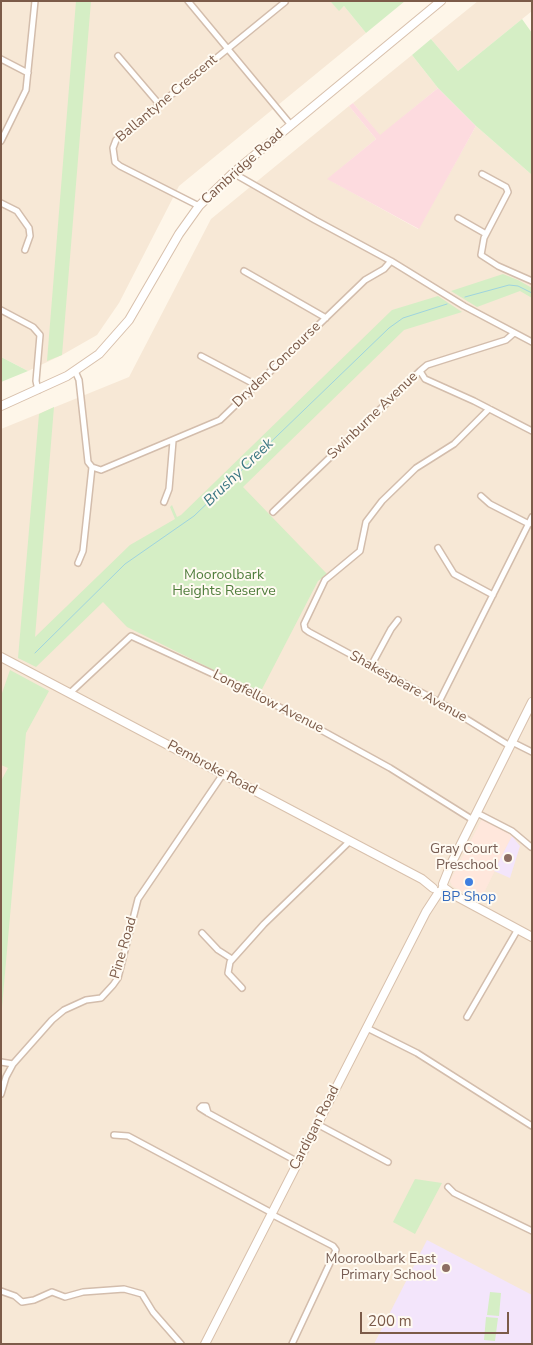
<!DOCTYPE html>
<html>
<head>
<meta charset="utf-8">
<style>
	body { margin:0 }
	#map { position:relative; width:533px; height:1345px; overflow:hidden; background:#fef6e9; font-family:"Nunito Sans",sans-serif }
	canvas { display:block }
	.frame { position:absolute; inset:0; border:2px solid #7c5b49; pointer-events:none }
	.scale { position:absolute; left:360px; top:1312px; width:149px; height:22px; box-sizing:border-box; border:2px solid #7c5b49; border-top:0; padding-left:6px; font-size:15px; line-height:18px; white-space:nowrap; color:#7c5b49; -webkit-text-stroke:4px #fffaf1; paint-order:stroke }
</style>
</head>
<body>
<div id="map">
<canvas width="533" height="1345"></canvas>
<div class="frame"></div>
<div class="scale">200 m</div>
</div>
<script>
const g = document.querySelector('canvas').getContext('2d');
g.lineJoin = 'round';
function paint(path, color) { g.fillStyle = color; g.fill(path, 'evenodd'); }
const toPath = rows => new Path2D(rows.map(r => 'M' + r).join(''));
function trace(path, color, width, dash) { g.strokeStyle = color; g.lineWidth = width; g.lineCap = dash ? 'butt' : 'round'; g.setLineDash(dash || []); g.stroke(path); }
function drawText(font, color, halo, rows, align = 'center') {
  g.font = font + ' "Nunito Sans",sans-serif'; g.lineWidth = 4; g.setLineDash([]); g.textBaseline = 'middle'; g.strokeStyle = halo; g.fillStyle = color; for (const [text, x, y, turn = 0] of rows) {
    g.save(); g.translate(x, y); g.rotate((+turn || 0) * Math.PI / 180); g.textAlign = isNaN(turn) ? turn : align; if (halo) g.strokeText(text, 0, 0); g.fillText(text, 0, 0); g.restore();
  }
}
const residential = toPath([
	[1,1,330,1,339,10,344,6,366,33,179,186,119,303,97,335,62,355,28,371,1,357],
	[478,1,532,1,532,11,458,71,431,39],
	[412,55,438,88,380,136,353,103],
	[349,106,376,139,328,179,418,229,476,126,532,175,532,1344,1,1344,1,429,129,377,211,219]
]);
const commercial = toPath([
	[482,819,513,834,480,901,452,886,450,881]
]);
const education = toPath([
	[512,836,520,846,510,878,494,871],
	[427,1240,532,1295,532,1344,374,1344]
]);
const medical = toPath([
	[438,88,476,126,419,229,327,179,376,139,349,106,353,103,380,135]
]);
const green = toPath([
	[76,1,91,1,62,355,47,361],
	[330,1,405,1,366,33,344,6,339,11],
	[522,19,532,33,532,175,476,126,438,88,412,55,431,39,458,71],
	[503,274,518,280,532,288,532,298,520,291,477,307,451,291],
	[438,296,462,312,404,330,243,487,327,574,318,581,260,693,127,627,103,602,36,667,18,658,39,414,54,407,35,637,130,545,175,519,170,507,172,505,177,517,181,515,392,310],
	[1,357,28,371,1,382],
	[10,670,49,691,26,733,1,1019,1,781,8,768,1,765,1,696],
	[415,1179,442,1183,415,1234,393,1222],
	[490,1292,501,1293,499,1316,487,1315],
	[486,1317,498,1318,495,1341,484,1340]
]);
const stream = toPath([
	[465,297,509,285,518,286,532,293],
	[35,653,125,564,194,516,389,328,403,318,447,304]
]);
const street = toPath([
	[188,1,291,125],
	[118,56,159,104],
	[1,59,28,73],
	[1,141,26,90,35,1],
	[233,173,315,220,391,261],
	[482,174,506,187,508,192,484,238,481,255,498,266,532,281],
	[1,203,17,211,29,228,30,236,25,250],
	[199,206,120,166,115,162,113,148,116,140,285,2],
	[458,218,486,234],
	[244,271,326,318],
	[1,310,33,327,40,335,36,381,38,390],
	[201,356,256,385],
	[75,371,79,380,88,462,92,467,101,470,220,420,365,280,384,269,391,261,464,306,532,342],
	[420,371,425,379,474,401,532,431],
	[489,409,454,444,416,468,382,501,366,522,360,551,325,580,304,624,305,629,309,632,439,702,510,746],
	[481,496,490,504,529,524],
	[164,502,169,489,173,441],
	[273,512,420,371,427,365,506,340,514,333],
	[438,548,454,574,493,595],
	[78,563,83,551,92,467],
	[371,666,391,629,398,620],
	[70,693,131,636,252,692,390,768,473,820],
	[439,702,532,517],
	[512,742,532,752],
	[477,813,512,831,531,847],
	[202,933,218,950,232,959],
	[242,988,228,973,230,962,264,924,350,841],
	[467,1017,518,929],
	[367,1028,417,1053,532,1126],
	[1,1062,13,1064],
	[1,1094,6,1077,13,1064,52,1020,64,1010,86,1000,101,998,113,985,118,978,138,899,223,774],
	[208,1113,206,1106,202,1106,200,1108,208,1113,298,1162],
	[317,1124,388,1162],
	[114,1135,128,1136,272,1213],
	[448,1187,454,1193,532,1231],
	[271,1214,333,1246,336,1250,292,1344],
	[1,1291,15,1296,22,1302,34,1300,52,1292,65,1297,83,1292,124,1289,142,1294,153,1312,181,1344]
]);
const secondary = toPath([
	[1,406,67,376,99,354,129,320,179,234,199,206,233,173,441,1],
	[1,657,422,879,433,888],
	[443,884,451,864,532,702],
	[443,887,454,895,532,937],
	[205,1344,426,912,439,892]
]);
const markers = [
	[508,858,5,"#8d6e63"],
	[469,882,5,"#3f7fe0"],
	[446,1268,5,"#8d6e63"]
];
const streetNames = [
	["Ballantyne Crescent",167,99,-40],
	["Cambridge Road",243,167,-42],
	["Dryden Concourse",277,365,-44],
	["Swinburne Avenue",373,416,-44],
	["Shakespeare Avenue",408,687,29],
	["Longfellow Avenue",268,702,27],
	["Pembroke Road",212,768,28],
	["Pine Road",124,948,-74],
	["Cardigan Road",315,1128,-63]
];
const parkNames = [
	["Mooroolbark",224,576],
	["Heights Reserve",224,592]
];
const educationNames = [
	["Gray Court",498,850],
	["Preschool",498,866],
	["Mooroolbark East",436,1260],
	["Primary School",436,1276]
];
const shopNames = [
	["BP Shop",469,898]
];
const waterNames = [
	["Brushy Creek",239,473,-44]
];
paint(residential, '#f7e8d6');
paint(commercial, '#ffe7dc');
paint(education, '#f3e5fb');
paint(medical, '#fddbdf');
paint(green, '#d5eec5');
trace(stream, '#9fd4de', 1);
trace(street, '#d3bdac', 8);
trace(secondary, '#d8c0ac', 10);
trace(street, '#fff', 5);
trace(secondary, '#fff', 8);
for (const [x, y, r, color] of markers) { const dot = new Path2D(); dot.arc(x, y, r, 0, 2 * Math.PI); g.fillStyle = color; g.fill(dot); trace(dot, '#fffaf1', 2); }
drawText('14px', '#7c5b49', '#fffaf1', streetNames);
drawText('14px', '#4f7d3c', '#fffaf1', parkNames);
drawText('14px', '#785e54', '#fffaf1', educationNames, 'right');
drawText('14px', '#366cbe', '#fffaf1', shopNames);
drawText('italic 15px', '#3a7682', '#fffaf1', waterNames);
</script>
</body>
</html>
